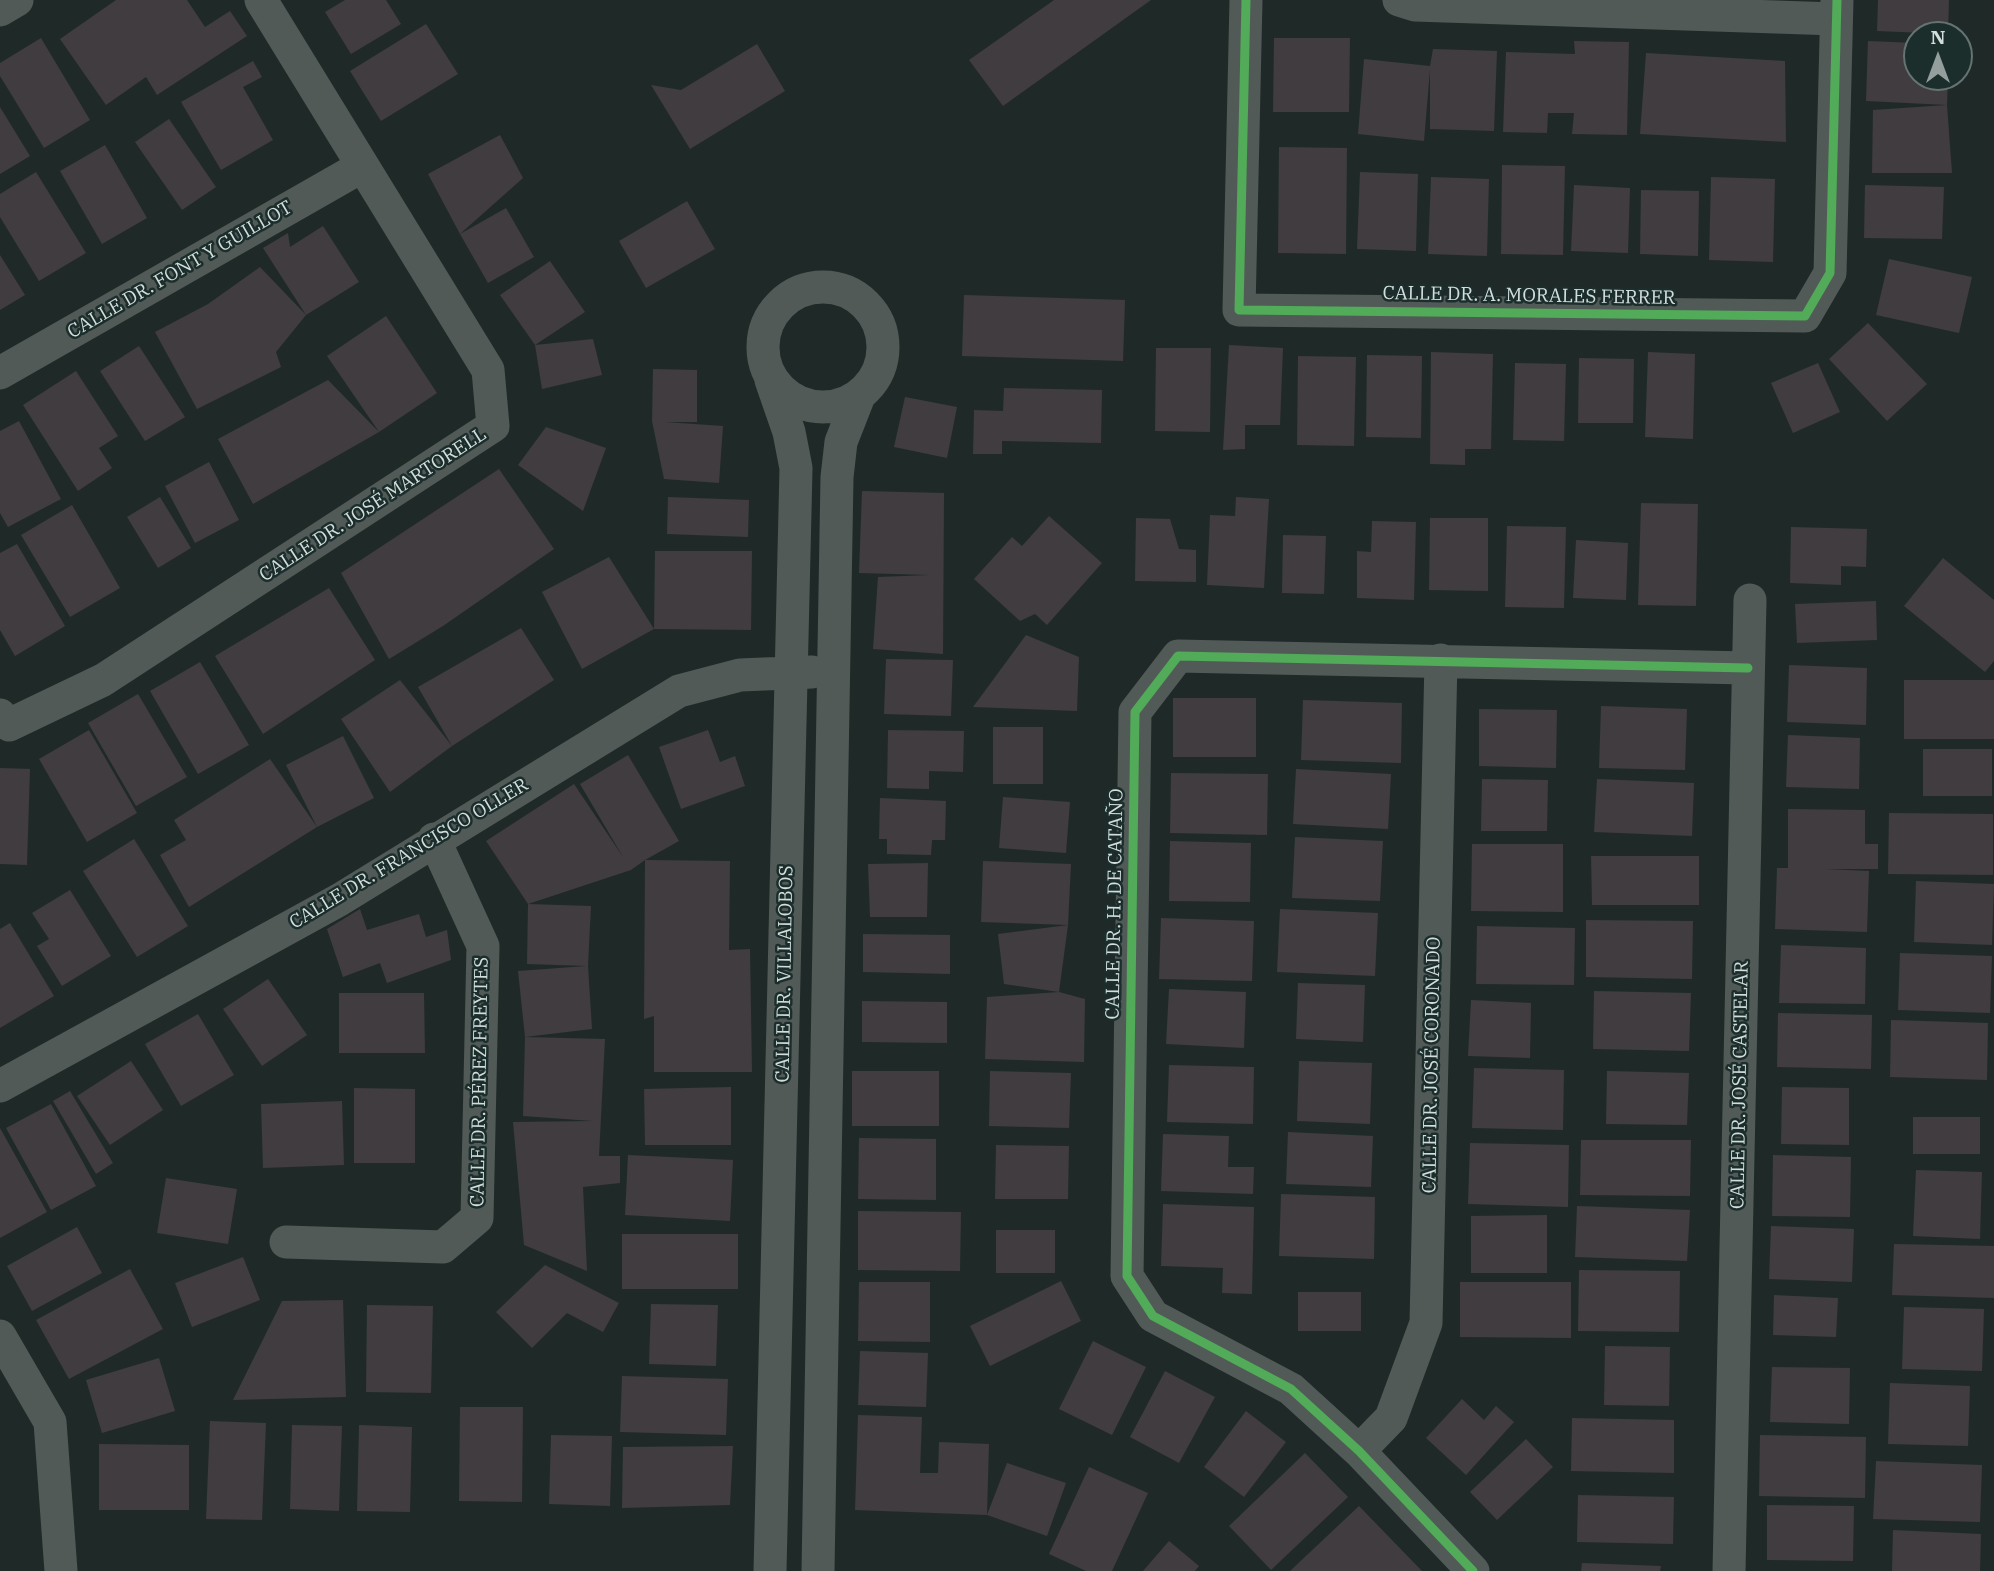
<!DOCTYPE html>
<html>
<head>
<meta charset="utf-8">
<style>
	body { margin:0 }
	#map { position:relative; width:1994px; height:1571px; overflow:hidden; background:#1f2a28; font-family:"IBM Plex Serif",serif }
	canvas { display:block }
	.north { position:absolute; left:1903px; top:21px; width:70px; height:70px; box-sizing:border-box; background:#1b2e2b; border:2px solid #657472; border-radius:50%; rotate:0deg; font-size:19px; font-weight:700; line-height:28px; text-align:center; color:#d3dedc }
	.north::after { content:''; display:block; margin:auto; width:24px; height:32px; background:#949f9d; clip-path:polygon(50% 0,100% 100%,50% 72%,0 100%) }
</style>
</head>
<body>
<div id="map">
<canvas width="1994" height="1571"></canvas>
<div class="north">N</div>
</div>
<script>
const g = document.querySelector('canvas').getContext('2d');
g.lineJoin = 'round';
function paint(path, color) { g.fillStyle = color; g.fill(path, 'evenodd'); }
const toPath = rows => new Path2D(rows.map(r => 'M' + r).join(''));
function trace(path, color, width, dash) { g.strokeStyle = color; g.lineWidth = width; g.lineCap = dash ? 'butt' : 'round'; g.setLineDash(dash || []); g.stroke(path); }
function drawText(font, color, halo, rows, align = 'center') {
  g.font = font + ' "IBM Plex Serif",serif'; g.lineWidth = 5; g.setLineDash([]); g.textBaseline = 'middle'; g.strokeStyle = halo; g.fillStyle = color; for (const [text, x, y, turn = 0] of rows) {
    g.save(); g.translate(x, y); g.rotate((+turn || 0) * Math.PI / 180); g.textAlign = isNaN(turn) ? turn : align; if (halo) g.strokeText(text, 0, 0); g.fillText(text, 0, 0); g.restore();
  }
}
const building = toPath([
	[116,0,187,0,205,27,230,11,247,36,157,95,146,77,106,105,60,39],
	[345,0,386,0,401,24,351,54,325,12],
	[1054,0,1151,0,1003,106,969,60],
	[1878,0,1949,0,1948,34,1877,31],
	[426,24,458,74,381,121,350,71],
	[41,38,90,120,44,148,0,76,0,63],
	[1274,38,1350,38,1349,112,1273,112],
	[1574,41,1629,42,1627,135,1572,134,1574,113,1548,113,1547,133,1503,132,1506,52,1575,54],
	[1868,41,1917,43,1917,77,1948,77,1947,105,1866,101],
	[757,44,785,91,690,149,651,85,681,90],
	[1433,49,1497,51,1494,131,1430,129,1430,70,1424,141,1358,134,1364,59,1430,66],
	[1646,53,1785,61,1786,142,1640,134],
	[253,61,262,77,243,87,273,140,221,170,181,102],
	[1947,105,1952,173,1872,173,1873,110],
	[0,107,30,156,0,174],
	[169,119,216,187,182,210,135,142],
	[500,135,523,178,460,234,428,174],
	[105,145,147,218,102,244,60,171],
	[1279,147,1347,148,1346,254,1278,253],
	[1502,165,1565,166,1563,255,1501,254],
	[36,172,86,253,39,281,0,217,0,194],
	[1360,172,1418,174,1416,251,1357,249],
	[1431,177,1489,179,1487,256,1428,254],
	[1711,177,1775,179,1773,262,1709,260],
	[1574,185,1630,188,1628,253,1571,251],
	[1865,185,1944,187,1942,239,1864,238],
	[1641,190,1699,191,1698,256,1640,254],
	[687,201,715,249,646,288,619,241],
	[506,208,534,257,488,283,460,234],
	[323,226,359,282,306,315,263,248,288,233,290,247],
	[0,255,25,295,0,310],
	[1889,259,1972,277,1959,333,1876,315],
	[550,261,585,312,535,345,500,295],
	[260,267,306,315,276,352,281,367,197,409,155,332,208,304],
	[964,295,1125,300,1123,361,962,356],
	[386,316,437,393,379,432,327,356],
	[1868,323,1927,384,1887,421,1829,359],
	[593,339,602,375,542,389,535,345],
	[1229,345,1283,348,1280,425,1245,425,1245,449,1223,450],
	[139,346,185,417,145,441,100,371],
	[1156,348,1211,348,1210,432,1155,431],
	[1431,352,1493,354,1491,449,1465,449,1465,465,1430,464],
	[1648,352,1695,354,1693,439,1645,437],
	[1367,355,1422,356,1421,438,1366,437],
	[1298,356,1356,357,1354,446,1297,445],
	[1579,358,1634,359,1633,423,1578,423],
	[1515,363,1566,364,1564,441,1513,440],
	[1818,363,1840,412,1793,433,1771,383],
	[653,369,697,370,697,422,665,422,723,426,719,483,664,479,652,421],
	[76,371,118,436,99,448,112,468,78,491,23,405],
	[328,380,379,432,253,504,218,439],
	[1004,388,1102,390,1101,443,1002,441,1002,454,973,454,974,410,1003,411],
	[905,397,957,407,947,458,894,447],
	[19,421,61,499,8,527,0,513,0,431],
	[546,427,606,448,583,511,518,465],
	[209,462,239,520,195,543,165,486],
	[499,469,554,549,443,626,389,659,341,573],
	[862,491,944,493,943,654,873,649,878,577,929,575,859,573],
	[160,497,191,548,158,568,127,517],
	[668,497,749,500,748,537,667,534],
	[1236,497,1269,499,1264,588,1207,585,1210,515,1235,516],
	[1641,503,1698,504,1696,606,1638,605],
	[72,505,120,588,70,617,21,535],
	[1049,516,1102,563,1047,625,1035,614,1020,621,974,579,1012,537,1022,546],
	[1136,518,1170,519,1179,549,1196,550,1196,582,1135,581],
	[1430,518,1488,518,1488,591,1429,590],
	[1372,521,1416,522,1414,600,1357,598,1357,551,1371,552],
	[1507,526,1566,527,1564,608,1505,607],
	[1791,527,1867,529,1866,567,1841,566,1841,585,1790,583],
	[1283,535,1326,536,1324,594,1282,593],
	[1576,540,1628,543,1626,600,1573,598],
	[17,544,65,626,15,656,0,630,0,553],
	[655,551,752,551,751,630,654,629,582,669,542,592,609,557,654,629],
	[1943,558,1994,600,1994,661,1985,672,1904,606],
	[329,588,375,660,263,734,215,656],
	[1876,601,1877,640,1797,643,1795,604],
	[521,628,554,680,452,746,418,687],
	[1026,635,1079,657,1077,711,973,707],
	[886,659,953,660,951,716,884,714],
	[200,662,249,745,198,774,150,691],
	[1789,665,1867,668,1866,725,1787,722],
	[400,680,452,746,390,792,341,719],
	[1904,680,1994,680,1994,739,1904,739],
	[138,694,187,777,136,806,88,723],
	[1173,698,1256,698,1256,757,1173,757],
	[1303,700,1402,703,1401,763,1301,760],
	[1601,706,1687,709,1685,770,1599,768],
	[1479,709,1557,710,1556,768,1479,766],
	[993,727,1043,727,1043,784,993,784],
	[89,730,137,813,87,842,39,759],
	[708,730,720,762,735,756,745,786,681,809,659,747],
	[888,730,964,731,963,772,929,771,929,789,887,788],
	[1788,735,1860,738,1859,789,1786,787],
	[343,736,374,798,317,827,189,907,160,855,186,840,174,820,270,759,317,827,286,765],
	[1923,749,1992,749,1992,796,1923,796],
	[628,755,679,841,645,860,730,861,729,950,750,949,752,1072,654,1072,654,1016,644,1019,645,860,631,870,528,904,591,906,588,966,592,1029,525,1037,518,971,586,966,527,964,528,904,486,841,574,784,623,857,580,784],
	[0,768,30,769,27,865,0,864],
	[1296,769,1391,774,1388,829,1293,824],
	[1171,773,1268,774,1267,835,1170,833],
	[1482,779,1548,780,1547,831,1481,831],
	[1597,779,1694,783,1692,836,1594,832],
	[1003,797,1070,802,1066,853,999,848],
	[880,798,946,801,945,840,932,840,931,855,887,854,887,839,879,839],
	[1788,809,1865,810,1865,844,1878,844,1878,869,1826,869,1869,871,1867,932,1775,929,1777,868,1788,868],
	[1889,813,1993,814,1993,875,1888,874],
	[1295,837,1383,841,1380,901,1292,898],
	[134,839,188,926,137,957,83,871],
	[1170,841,1251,843,1250,902,1169,901],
	[1472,844,1563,844,1563,912,1471,911],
	[1591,856,1699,856,1699,905,1592,905],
	[983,861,1071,864,1068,925,1059,992,1004,984,998,934,1068,925,981,922],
	[928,863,927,917,870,917,868,864],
	[1916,881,1994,884,1992,945,1914,942],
	[70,890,111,956,62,986,37,946,49,939,32,913],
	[360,909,367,930,419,914,426,937,447,930,451,960,387,983,380,963,343,977,327,929],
	[1280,909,1378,913,1375,976,1277,972],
	[1161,918,1254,921,1252,981,1159,979],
	[1586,920,1693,921,1692,979,1586,977],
	[10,923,54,996,0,1028,0,929],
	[1477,926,1575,928,1574,985,1476,984],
	[863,934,950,935,950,974,863,972],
	[1781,945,1866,948,1865,1004,1779,1003],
	[1900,953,1992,956,1990,1013,1898,1010],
	[268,979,307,1035,262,1066,223,1009],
	[1298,983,1365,985,1363,1042,1296,1039],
	[1169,989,1246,992,1244,1048,1166,1044],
	[1594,991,1691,993,1689,1051,1593,1049],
	[1059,992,1085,999,1084,1062,985,1059,987,997],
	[339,993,424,993,425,1053,339,1053],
	[1471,1000,1531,1003,1530,1058,1468,1056],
	[862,1001,947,1002,947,1043,862,1042],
	[1778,1013,1872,1015,1871,1069,1777,1067],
	[198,1014,234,1075,181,1106,145,1044],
	[1891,1020,1988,1023,1987,1080,1890,1077],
	[525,1037,605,1039,599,1156,620,1156,620,1183,583,1187,587,1271,524,1245,513,1122,592,1121,523,1116],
	[131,1061,163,1110,110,1145,77,1096],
	[1299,1061,1372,1063,1370,1124,1297,1121],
	[1169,1065,1254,1067,1253,1124,1167,1122],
	[1474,1068,1564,1070,1563,1130,1472,1128],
	[852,1071,939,1071,939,1126,852,1126],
	[990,1071,1071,1073,1069,1128,989,1126],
	[1607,1071,1689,1073,1687,1125,1606,1124],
	[731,1087,731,1145,645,1145,644,1089],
	[1782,1087,1849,1088,1849,1145,1781,1144],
	[354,1088,415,1089,415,1163,354,1163],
	[70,1091,113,1163,96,1174,53,1101],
	[342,1101,344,1165,263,1168,261,1104],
	[51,1104,96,1186,51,1210,6,1128],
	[1913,1117,1980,1117,1980,1154,1913,1154],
	[0,1128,47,1212,0,1238],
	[1288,1132,1373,1136,1371,1187,1286,1184],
	[1163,1134,1229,1136,1228,1167,1254,1167,1253,1194,1161,1191],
	[859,1138,936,1139,936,1200,858,1199],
	[1581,1140,1691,1140,1690,1196,1580,1195],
	[1470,1143,1569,1145,1568,1207,1468,1204],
	[996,1145,1069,1146,1068,1199,995,1199],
	[628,1155,733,1160,730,1221,625,1215],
	[1773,1155,1851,1157,1850,1217,1772,1216],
	[1916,1170,1982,1172,1980,1239,1913,1236],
	[166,1178,237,1189,228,1244,157,1233],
	[1281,1194,1375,1197,1374,1259,1279,1256],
	[1163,1204,1254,1207,1252,1294,1222,1293,1223,1268,1161,1266],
	[1577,1206,1690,1210,1687,1261,1575,1257],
	[858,1211,961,1212,960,1271,858,1270],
	[1547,1215,1547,1273,1471,1273,1471,1216],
	[1771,1226,1854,1229,1852,1282,1769,1279],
	[77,1227,102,1273,32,1311,7,1266],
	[996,1230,1055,1230,1055,1273,996,1273],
	[622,1234,738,1234,738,1289,622,1289],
	[1894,1244,1994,1246,1994,1298,1892,1295],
	[243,1257,260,1300,192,1327,175,1283],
	[545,1265,619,1303,603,1332,567,1313,532,1348,496,1312],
	[130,1269,163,1329,69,1379,36,1320],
	[1579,1270,1680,1271,1679,1332,1578,1331],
	[1061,1281,1081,1321,990,1366,970,1326],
	[859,1282,930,1282,930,1342,858,1341],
	[1460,1282,1571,1282,1571,1338,1460,1337],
	[1298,1292,1361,1292,1361,1331,1298,1331],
	[1774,1295,1838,1298,1836,1337,1773,1335],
	[343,1300,346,1397,233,1400,282,1301],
	[651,1304,718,1305,716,1366,649,1364],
	[367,1305,433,1306,431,1393,366,1392],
	[1904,1307,1984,1309,1982,1371,1902,1369],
	[1093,1341,1146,1367,1112,1435,1059,1409],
	[1605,1346,1670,1347,1669,1406,1604,1405],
	[860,1351,928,1353,926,1407,858,1405],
	[159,1358,175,1411,102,1433,86,1380],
	[1772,1367,1850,1368,1849,1424,1770,1422],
	[1165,1371,1215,1397,1179,1463,1130,1437],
	[622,1376,728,1379,726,1435,620,1432],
	[1890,1383,1970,1386,1968,1446,1888,1444],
	[1462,1399,1484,1420,1496,1406,1514,1422,1466,1475,1426,1438],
	[460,1407,523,1407,522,1502,459,1501],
	[1246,1411,1286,1442,1244,1497,1204,1467],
	[858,1415,922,1417,920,1473,938,1473,939,1442,989,1444,987,1515,1007,1463,1066,1483,1047,1536,987,1515,855,1510],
	[1572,1418,1674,1420,1674,1473,1571,1471],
	[210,1421,266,1423,262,1520,206,1519],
	[292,1425,342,1426,339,1511,290,1509],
	[359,1425,412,1427,410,1512,357,1511],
	[551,1435,612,1436,610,1506,549,1504],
	[1760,1435,1866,1437,1865,1498,1759,1496],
	[1526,1439,1553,1467,1497,1520,1470,1492],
	[99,1444,189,1445,189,1510,99,1510],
	[733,1446,730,1505,622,1508,623,1447],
	[1305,1453,1348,1497,1271,1570,1229,1526],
	[1876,1461,1982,1465,1980,1522,1873,1519],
	[1089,1467,1148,1493,1112,1571,1086,1571,1049,1554],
	[1578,1495,1674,1497,1673,1544,1577,1542],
	[1767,1505,1854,1506,1853,1561,1767,1560],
	[1359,1506,1422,1571,1290,1571],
	[1893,1530,1981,1534,1980,1571,1892,1571],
	[1169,1541,1199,1566,1195,1571,1143,1571],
	[1582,1563,1661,1566,1660,1571,1581,1571]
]);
const street = toPath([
	[1246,0,1239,310,1805,316,1830,273,1837,0],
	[1399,0,1415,5,1836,19],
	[0,10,17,0],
	'763 347a60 60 0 1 1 120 0a60 60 0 1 1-120 0Z',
	[0,373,361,167],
	[0,715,9,725,103,680,493,426,488,370,261,0],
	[0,1086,339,900,679,691,740,675,812,672],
	[286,1242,443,1247,477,1218,483,946,434,839],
	[0,1336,50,1422,61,1571],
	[1359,1451,1391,1418,1426,1323,1441,660],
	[770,1571,796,468,789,432,771,380],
	[818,1571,837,477,841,442,859,396],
	[1473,1571,1359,1451,1291,1389,1153,1316,1127,1276,1135,712,1178,656,1748,668],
	[1729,1571,1750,600]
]);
const cycleway = toPath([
	[1246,0,1239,310,1805,316,1830,273,1837,0],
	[1473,1571,1359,1451,1291,1389,1153,1316,1127,1276,1135,712,1178,656,1748,668]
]);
const streetNames = [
	["CALLE DR. FONT Y GUILLOT",180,270,-30],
	["CALLE DR. A. MORALES FERRER",1529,296,1],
	["CALLE DR. JOSÉ MARTORELL",373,505,-33],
	["CALLE DR. FRANCISCO OLLER",409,854,-31],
	["CALLE DR. H. DE CATAÑO",1115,904,-89],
	["CALLE DR. VILLALOBOS",785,974,-89],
	["CALLE DR. JOSÉ CORONADO",1432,1065,-89],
	["CALLE DR. PÉREZ FREYTES",480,1082,-89],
	["CALLE DR. JOSÉ CASTELAR",1740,1085,-89]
];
paint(building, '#403c40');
trace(street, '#525a58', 33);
trace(cycleway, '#51ab58', 9);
drawText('19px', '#d3dedc', '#1b2e2b', streetNames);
</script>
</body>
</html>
